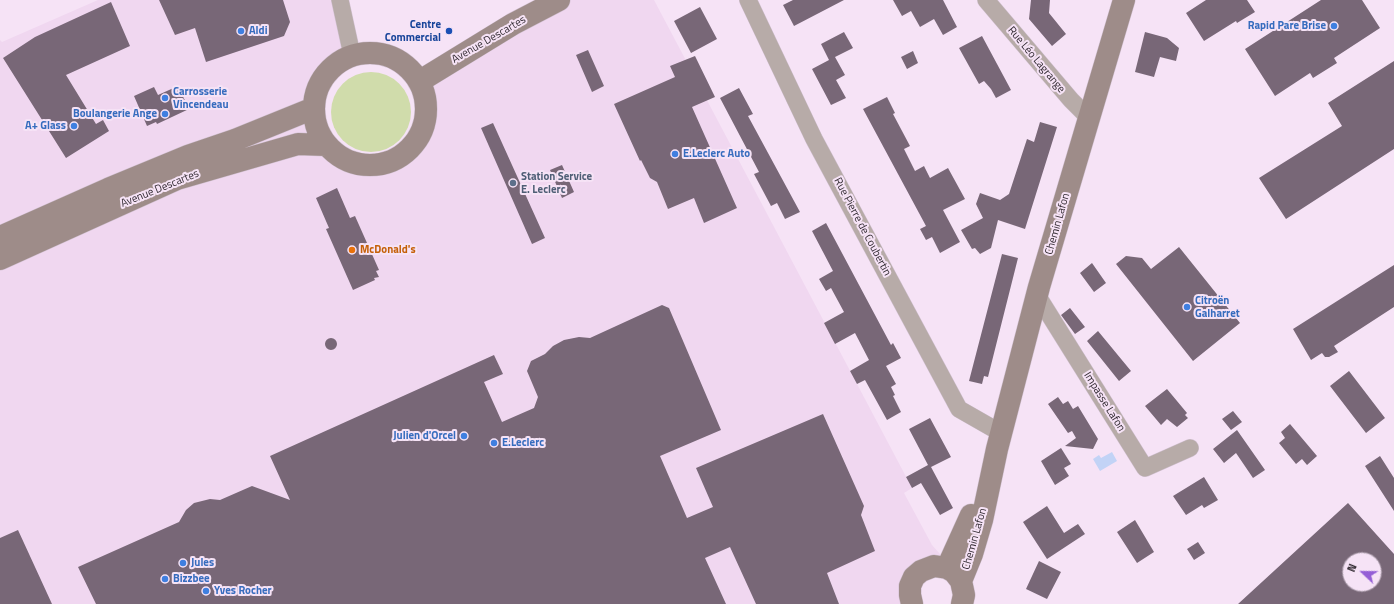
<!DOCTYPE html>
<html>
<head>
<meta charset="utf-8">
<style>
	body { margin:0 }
	#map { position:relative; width:1394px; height:604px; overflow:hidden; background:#f6e3f6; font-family:"Titillium Web",sans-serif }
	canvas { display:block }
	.north { position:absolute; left:1342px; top:552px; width:40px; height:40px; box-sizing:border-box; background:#f6e3f6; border:1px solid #a799a7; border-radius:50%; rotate:292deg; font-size:11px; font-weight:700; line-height:16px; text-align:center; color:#302930 }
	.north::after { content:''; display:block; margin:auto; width:14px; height:18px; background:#945ed6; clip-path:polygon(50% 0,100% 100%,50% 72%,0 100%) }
</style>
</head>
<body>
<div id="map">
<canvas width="1394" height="604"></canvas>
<div class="north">N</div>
</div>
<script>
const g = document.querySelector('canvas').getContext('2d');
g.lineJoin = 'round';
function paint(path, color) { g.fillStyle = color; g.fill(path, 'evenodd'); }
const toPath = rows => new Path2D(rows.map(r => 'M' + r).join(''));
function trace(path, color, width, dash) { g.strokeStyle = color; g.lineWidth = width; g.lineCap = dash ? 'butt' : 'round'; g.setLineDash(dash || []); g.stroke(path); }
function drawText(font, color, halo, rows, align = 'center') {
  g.font = font + ' "Titillium Web",sans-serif'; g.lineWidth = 4; g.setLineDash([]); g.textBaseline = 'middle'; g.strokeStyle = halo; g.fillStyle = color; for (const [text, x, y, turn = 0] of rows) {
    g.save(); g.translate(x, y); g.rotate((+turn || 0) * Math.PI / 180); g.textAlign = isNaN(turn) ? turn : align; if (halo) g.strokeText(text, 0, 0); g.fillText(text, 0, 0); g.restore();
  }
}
const built = toPath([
	[98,0,340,0,352,55,334,66,316,91,314,108,337,155,371,166,383,164,405,154,415,144,422,132,426,118,427,104,425,92,420,81,559,0,654,0,912,488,904,493,932,545,948,563,933,561,909,604,0,604,0,40,2,42]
]);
const green = toPath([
	'331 112a40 40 0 1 1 80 0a40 40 0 1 1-80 0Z'
]);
const water = toPath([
	[1112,452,1117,461,1100,471,1093,459,1099,455,1101,458]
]);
const building = toPath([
	[159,0,283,0,290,22,284,36,206,62,195,28,175,35],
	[793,0,844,0,794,26,783,5],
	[893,0,943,0,957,27,943,35,934,19,920,27,911,11,902,16],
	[1031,0,1050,0,1049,13,1066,34,1052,46,1029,19],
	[1206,0,1247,0,1255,12,1237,23,1236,21,1204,41,1186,13],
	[1321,0,1362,0,1380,28,1334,58,1337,63,1313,78,1310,73,1275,96,1245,49],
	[111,2,130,46,66,75,96,124,103,120,109,131,66,158,3,58,35,37],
	[700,7,717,39,691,53,674,21],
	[844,32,853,48,835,57,845,75,836,80,846,98,831,105,812,69,829,60,821,44],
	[1145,32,1167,38,1179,48,1176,61,1160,57,1154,77,1135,72],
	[982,36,1011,90,996,98,991,89,984,81,979,84,959,48],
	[588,50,604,86,592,92,576,55],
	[913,51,918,63,907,69,901,57],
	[695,56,715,97,692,107,737,208,704,223,694,198,668,209,657,182,650,178,641,160,640,161,614,104,675,77,670,66],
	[1394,61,1394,149,1286,219,1259,178,1342,126,1328,103],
	[178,86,189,109,157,124,156,122,147,126,134,96,154,87,158,95],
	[739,88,753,114,748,116,800,212,785,219,777,203,771,206,754,174,759,172,720,98],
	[887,97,895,113,893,114,910,146,904,149,915,171,924,166,930,178,948,168,965,199,943,210,960,242,940,253,932,237,926,240,920,229,926,226,863,109],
	[1040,122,1057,127,1025,229,998,220,991,248,980,254,975,248,972,249,961,230,983,218,976,204,980,193,1000,200,1009,194,1027,139,1034,142],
	[493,123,545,238,532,244,481,128],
	[562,165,574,192,562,198,550,170],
	[337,188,350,218,355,216,379,270,376,271,379,277,374,278,375,280,353,290,326,229,329,228,316,198],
	[826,223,891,345,893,343,901,358,886,366,896,384,891,387,895,395,893,396,901,412,887,420,865,380,857,384,850,371,869,360,855,333,835,344,824,323,844,312,831,288,826,291,819,279,833,271,812,231],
	[1179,247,1240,323,1193,361,1116,264,1126,256,1142,258,1151,269],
	[1002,254,1018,258,988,377,984,376,982,384,969,381],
	[1092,263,1106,283,1094,292,1080,273],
	[1394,265,1394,307,1334,346,1338,352,1329,357,1325,357,1322,353,1311,360,1293,329],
	[662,305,669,308,721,430,660,456,687,518,713,507,696,468,823,414,864,506,861,515,875,551,827,573,839,604,756,604,730,547,705,558,726,604,96,604,78,567,179,522,186,510,194,503,210,499,220,500,252,486,290,500,270,456,494,355,503,374,484,382,502,422,534,408,538,397,527,371,531,361,545,354,553,346,564,340,579,337,590,338],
	[1070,308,1085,327,1075,334,1061,315],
	[1098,331,1131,371,1119,381,1087,341],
	'325 344a6 6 0 1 1 12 0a6 6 0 1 1-12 0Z',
	[1349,371,1385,418,1366,433,1330,386],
	[1167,389,1187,413,1185,415,1188,418,1177,427,1167,419,1161,425,1145,406],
	[1058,397,1063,404,1068,401,1073,409,1078,406,1098,439,1093,449,1065,446,1076,438,1072,431,1068,433,1048,404],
	[1233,411,1242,422,1231,430,1222,419],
	[930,418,951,457,931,467,953,508,940,515,921,483,912,488,906,477,928,465,909,429],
	[1290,424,1317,456,1307,465,1302,459,1296,464,1279,443,1285,438,1281,432],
	[1237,430,1265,470,1253,478,1236,453,1224,463,1213,449],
	[1061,448,1071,464,1064,468,1069,476,1055,485,1041,461],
	[1380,456,1394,478,1394,511,1365,466],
	[1204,477,1218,500,1204,508,1202,505,1186,515,1173,496],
	[1348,503,1394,554,1394,604,1238,604],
	[1350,560,1374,560,1374,584,1350,584],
	[1047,506,1064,533,1078,524,1085,534,1047,559,1023,522],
	[1135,520,1154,552,1137,563,1117,532],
	[18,530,52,604,0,604,0,538],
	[1198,542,1205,553,1194,560,1187,549],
	[1039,561,1061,572,1047,599,1026,589]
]);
const street = toPath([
	[340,0,352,55],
	[748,0,814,139,959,409,1001,433],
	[986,0,1071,100,1089,118],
	[1037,295,1145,468,1190,448]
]);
const secondary = toPath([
	'314 109a56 56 0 1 1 112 0a56 56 0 1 1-112 0Z',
	[420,81,513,24,559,0],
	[0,237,108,189,188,156,235,140,314,108],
	[0,259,177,179,298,144,326,145],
	[947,568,971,515],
	[961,581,972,554,982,520,997,449,1039,287,1124,0],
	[912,604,910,595,910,586,914,577,921,571,934,566,947,568,954,572,961,581,964,595,962,604]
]);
const markers = [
	[1334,26,4,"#3f7fe0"],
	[241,31,4,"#3f7fe0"],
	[449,31,4,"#1a4fb4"],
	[165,98,4,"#3f7fe0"],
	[165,114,4,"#3f7fe0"],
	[74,126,4,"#3f7fe0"],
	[675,154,4,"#3f7fe0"],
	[513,183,4,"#5c6f8a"],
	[352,250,4,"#e8710a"],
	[1187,307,4,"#3f7fe0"],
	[464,436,4,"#3f7fe0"],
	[494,443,4,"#3f7fe0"],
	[183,563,4,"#3f7fe0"],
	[165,579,4,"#3f7fe0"],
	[206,591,4,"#3f7fe0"]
];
const transitNames = [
	["Centre",441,25],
	["Commercial",441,38]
];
const shopNames = [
	["Rapid Pare Brise",1326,26,"right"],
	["Aldi",249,31],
	["Carrosserie",173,92],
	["Vincendeau",173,105],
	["Boulangerie Ange",157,114,"right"],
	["A+ Glass",66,126,"right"],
	["E.Leclerc Auto",683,154],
	["Citroën",1195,301],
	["Galharret",1195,314],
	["Julien d'Orcel",456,436,"right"],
	["E.Leclerc",502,443],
	["Jules",191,563],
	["Bizzbee",173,579],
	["Yves Rocher",214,591]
];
const streetNames = [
	["Avenue Descartes",489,40,-30],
	["Rue Léo Lagrange",1036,60,50],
	["Avenue Descartes",160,189,-22],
	["Chemin Lafon",1058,224,-74],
	["Rue Pierre de Coubertin",862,227,62],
	["Impasse Lafon",1104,402,58],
	["Chemin Lafon",975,539,-74]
];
const serviceNames = [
	["Station Service",521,177],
	["E. Leclerc",521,190]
];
const foodNames = [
	["McDonald's",360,250]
];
paint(built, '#f0d7f0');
paint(green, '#d0dcab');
paint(water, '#c2d3f6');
paint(building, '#786777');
trace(street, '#d2c2d2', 18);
trace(secondary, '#d2c2d2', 23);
trace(street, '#b7aba8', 17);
trace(secondary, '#9e8c89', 22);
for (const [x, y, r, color] of markers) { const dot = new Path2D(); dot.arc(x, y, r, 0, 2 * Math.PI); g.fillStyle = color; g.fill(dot); trace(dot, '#f6e3f6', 1.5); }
drawText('bold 11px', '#164399', '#f6e3f6', transitNames, 'right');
drawText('bold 11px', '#366cbe', '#f6e3f6', shopNames, 'left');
drawText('11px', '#302930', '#f6e3f6', streetNames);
drawText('bold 11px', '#4e5e75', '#f6e3f6', serviceNames, 'left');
drawText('bold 11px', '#c56008', '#f6e3f6', foodNames, 'left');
</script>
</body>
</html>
